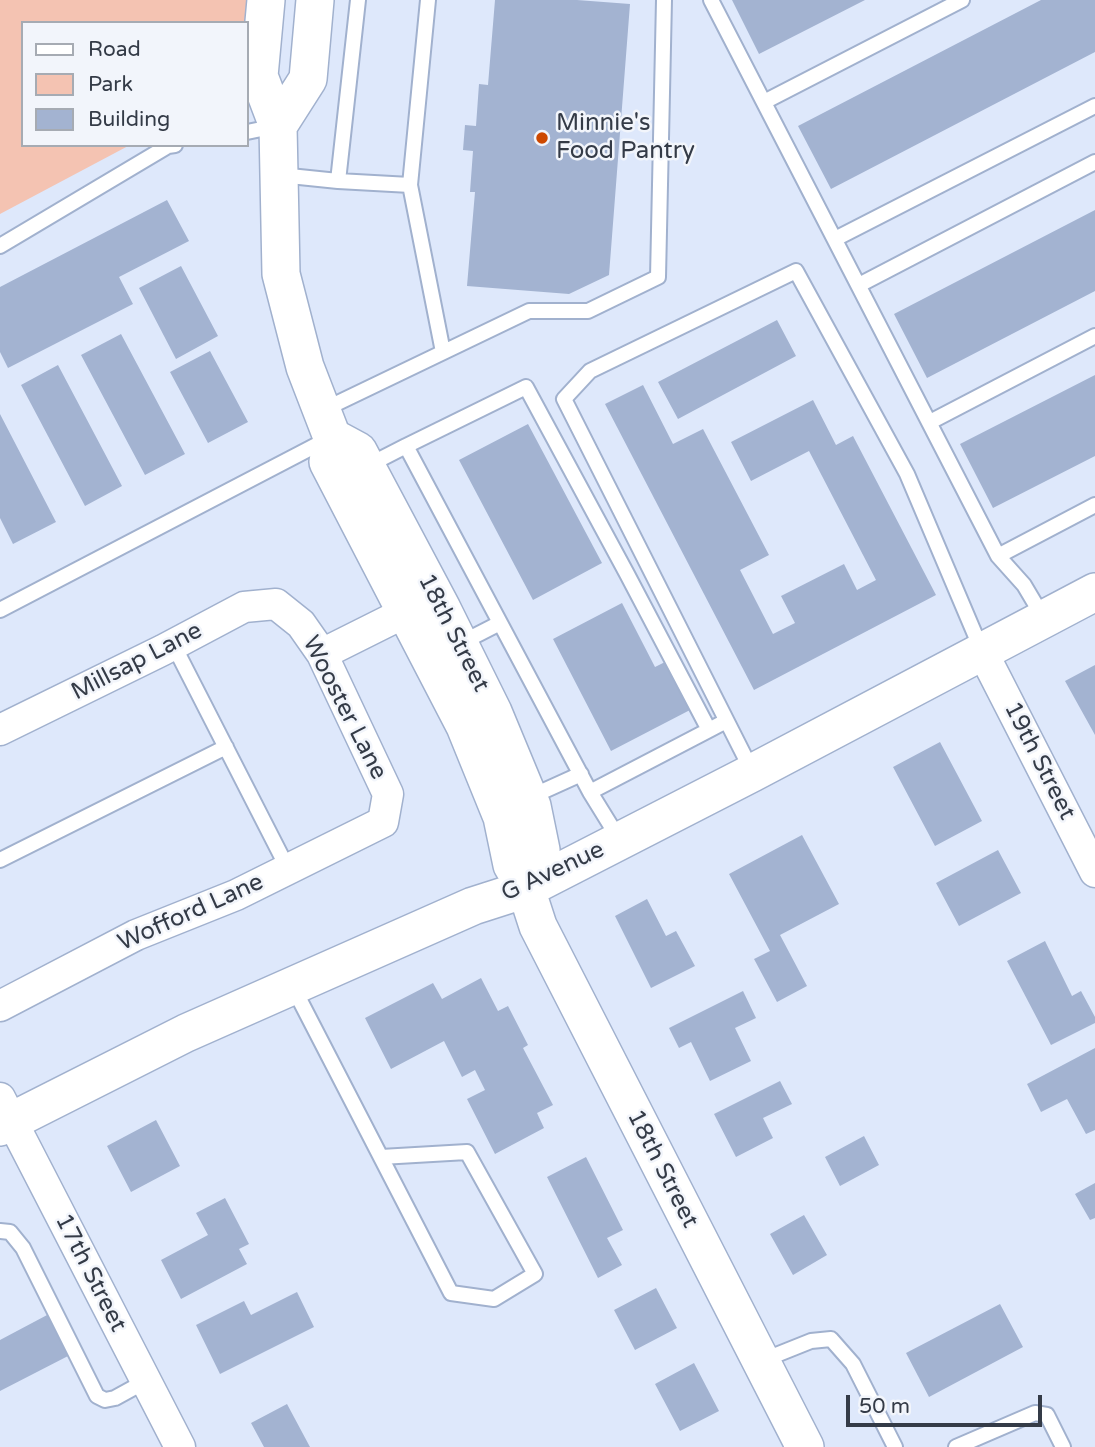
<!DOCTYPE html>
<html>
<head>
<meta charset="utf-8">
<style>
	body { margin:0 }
	#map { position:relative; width:1095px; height:1447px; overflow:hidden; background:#dee8fb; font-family:"Varela Round",sans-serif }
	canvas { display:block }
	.legend { position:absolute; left:21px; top:21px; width:228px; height:126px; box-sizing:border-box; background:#f2f5fb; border:2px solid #a6abb3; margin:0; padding:9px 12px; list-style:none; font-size:21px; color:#343b47 }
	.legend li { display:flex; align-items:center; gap:14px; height:35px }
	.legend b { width:35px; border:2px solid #a6abb3 }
	.scale { position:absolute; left:846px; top:1395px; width:196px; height:32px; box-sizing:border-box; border:4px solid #343b47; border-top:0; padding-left:9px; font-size:21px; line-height:24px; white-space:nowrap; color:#343b47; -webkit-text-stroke:5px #f2f5fb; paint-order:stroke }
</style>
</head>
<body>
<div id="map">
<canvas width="1095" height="1447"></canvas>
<ul class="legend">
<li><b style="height:9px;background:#fff"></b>Road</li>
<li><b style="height:19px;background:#f4c3b2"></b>Park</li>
<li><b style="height:19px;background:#a3b3d1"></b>Building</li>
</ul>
<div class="scale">50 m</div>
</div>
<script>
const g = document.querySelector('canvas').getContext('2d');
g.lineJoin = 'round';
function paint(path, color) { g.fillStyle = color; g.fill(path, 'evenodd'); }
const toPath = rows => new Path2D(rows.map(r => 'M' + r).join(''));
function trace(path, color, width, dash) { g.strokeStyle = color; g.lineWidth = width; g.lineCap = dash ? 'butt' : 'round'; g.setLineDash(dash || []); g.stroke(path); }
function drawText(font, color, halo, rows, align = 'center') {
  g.font = font + ' "Varela Round",sans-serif'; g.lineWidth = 5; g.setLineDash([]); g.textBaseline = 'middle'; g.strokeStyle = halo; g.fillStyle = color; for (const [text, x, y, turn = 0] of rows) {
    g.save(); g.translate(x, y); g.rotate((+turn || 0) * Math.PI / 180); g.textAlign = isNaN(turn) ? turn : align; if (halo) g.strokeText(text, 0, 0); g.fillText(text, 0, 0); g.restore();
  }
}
const green = toPath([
	[0,0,247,0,247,12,246,23,23,23,23,145,130,145,0,214]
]);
const building = toPath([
	[495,0,577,0,630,4,609,275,569,294,467,286,475,192,470,192,473,151,463,150,465,125,476,126,479,84,488,85],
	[732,0,865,0,759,54],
	[1041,0,1095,0,1095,52,831,189,798,126],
	[167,200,189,241,119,277,133,304,8,368,0,352,0,287],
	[1095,210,1095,291,927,378,894,314],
	[181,266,218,336,176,359,139,288],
	[777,320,796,356,678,419,658,382],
	[121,334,185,454,145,475,81,355],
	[210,351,248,422,208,443,170,372],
	[58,365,122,486,85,506,21,385],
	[1095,375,1095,456,993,508,960,444],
	[643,385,673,444,703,429,769,555,740,570,773,634,795,623,781,596,844,564,857,590,876,580,809,451,751,481,731,442,813,400,836,445,853,436,936,595,754,690,605,404],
	[0,414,56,522,13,544,0,518],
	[528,424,602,563,533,600,459,460],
	[622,603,655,667,665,662,690,710,611,751,553,639],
	[1095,665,1095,735,1065,681],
	[940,742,982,821,935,846,893,767],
	[802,835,839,904,780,935,807,986,777,1002,754,959,770,951,729,874],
	[998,850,1021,893,959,926,936,883],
	[647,899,666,936,676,931,695,966,651,988,615,916],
	[1045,941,1072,996,1081,991,1095,1017,1095,1023,1051,1045,1007,961],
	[481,978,498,1011,508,1006,528,1045,523,1048,553,1105,537,1113,544,1128,495,1154,467,1099,485,1090,475,1070,462,1077,444,1041,391,1069,365,1018,433,983,442,999],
	[743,991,756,1018,735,1028,751,1061,710,1081,691,1042,679,1048,669,1028],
	[1095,1048,1095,1130,1086,1134,1067,1099,1041,1112,1027,1084],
	[780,1081,792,1104,763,1118,773,1138,736,1157,714,1114],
	[156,1120,180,1166,131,1192,107,1146],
	[864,1136,879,1165,840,1186,825,1157],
	[586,1157,623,1230,607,1238,622,1265,598,1278,547,1177],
	[1095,1183,1095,1218,1090,1220,1075,1194],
	[225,1198,249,1244,239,1249,247,1264,181,1299,161,1260,208,1235,196,1213],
	[804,1215,827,1255,793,1275,770,1234],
	[656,1288,677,1328,635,1350,614,1310],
	[297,1292,314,1327,220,1374,196,1325,244,1301,251,1315],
	[1000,1304,1023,1347,929,1397,906,1353],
	[49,1314,70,1355,0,1391,0,1340],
	[694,1363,719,1411,680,1431,655,1384],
	[287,1404,310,1447,264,1447,251,1423]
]);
const service = toPath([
	[711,0,998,556,1024,585,1043,617],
	[764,102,962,0],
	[247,132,276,126],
	[280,175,338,181,410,185,443,352],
	[338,181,358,0],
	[410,185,428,0],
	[835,239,1095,106],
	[0,246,168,146,175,145],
	[859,285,1095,162],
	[323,410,529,311,588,311,658,277,664,0],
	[930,422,1095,336],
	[367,466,406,446],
	[998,556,1095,505],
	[0,610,328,439],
	[461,643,500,623],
	[173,644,288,869],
	[709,730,627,574,526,387,406,446,590,792,709,730,726,721],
	[752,771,564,399,590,371,796,271,907,474,982,651],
	[590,792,619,839],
	[528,798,581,774],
	[0,860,226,747],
	[293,987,451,1293,494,1299,535,1274,467,1152,381,1157],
	[0,1231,10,1232,23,1248,97,1396,105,1400,115,1398,146,1381],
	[761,1361,811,1341,831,1339,853,1364,895,1447],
	[956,1447,1035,1413,1047,1415,1063,1447]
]);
const minor = toPath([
	[982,651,1095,872],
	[322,654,406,612],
	[0,730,163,650,244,607,276,604,301,624,322,654,388,794,383,822,236,895,136,935,0,1006],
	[0,1098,180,1447]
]);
const tertiary = toPath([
	[266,0,259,76,278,126,281,274,305,367,332,437,328,462,465,726,502,817,512,865,526,889,538,926,805,1447],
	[278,126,308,79,315,0],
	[332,437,358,451,442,609,493,712,532,806,541,850,526,889],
	[0,1127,186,1033,473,906,526,889,752,773,1095,592]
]);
const markers = [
	[542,138,7,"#cd4800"]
];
const poiNames = [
	["Minnie's",556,124],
	["Food Pantry",556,152]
];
const streetNames = [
	["18th Street",453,633,63],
	["Millsap Lane",137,662,-27],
	["Wooster Lane",344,708,63],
	["19th Street",1039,761,63],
	["G Avenue",553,872,-25],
	["Wofford Lane",191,913,-24],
	["18th Street",662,1169,63],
	["17th Street",90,1273,63]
];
paint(green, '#f4c3b2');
paint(building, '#a3b3d1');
trace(service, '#a1b1ce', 18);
trace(minor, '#a1b1ce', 33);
trace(tertiary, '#a1b1ce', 40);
trace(service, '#fff', 14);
trace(minor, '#fff', 30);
trace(tertiary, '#fff', 37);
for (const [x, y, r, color] of markers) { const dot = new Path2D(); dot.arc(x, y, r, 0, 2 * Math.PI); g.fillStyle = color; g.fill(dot); trace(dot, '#f2f5fb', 2.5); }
drawText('24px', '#343b47', '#f2f5fb', poiNames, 'left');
drawText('24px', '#343b47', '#f2f5fb', streetNames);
</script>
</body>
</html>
